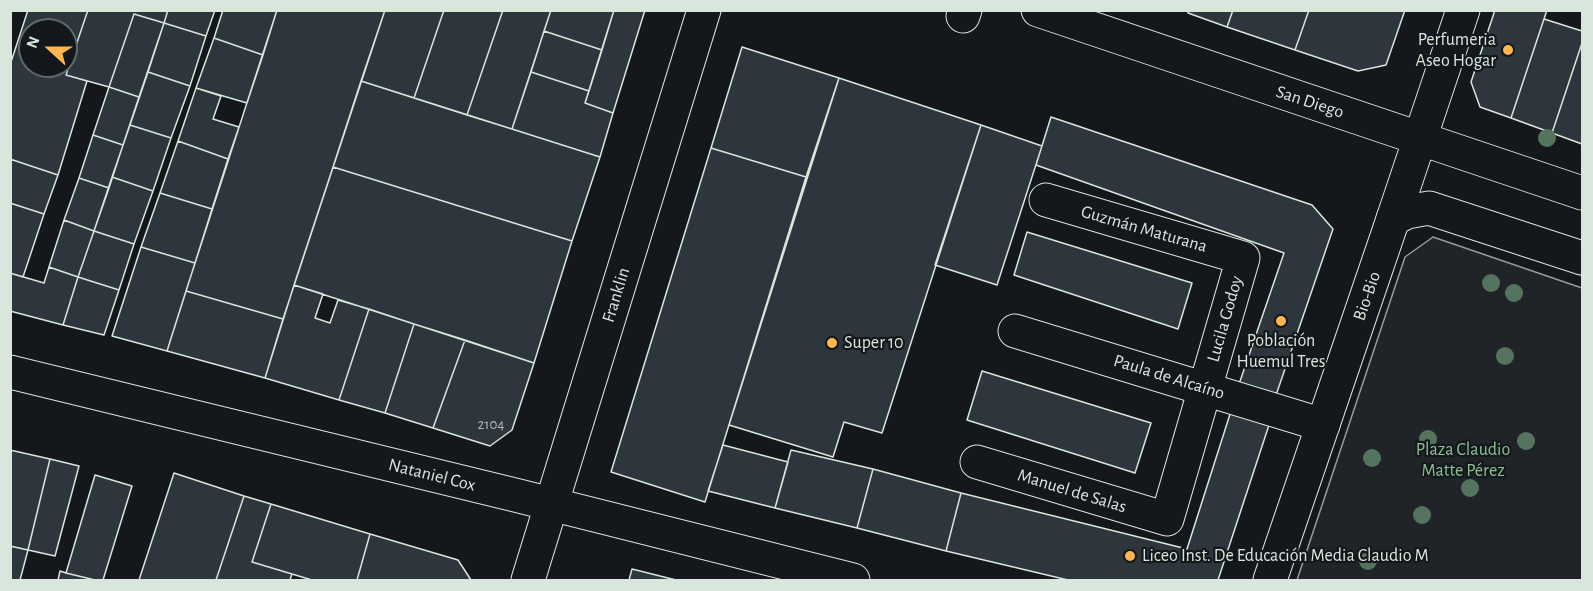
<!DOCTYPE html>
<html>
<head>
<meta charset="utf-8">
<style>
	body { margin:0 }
	#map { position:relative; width:1593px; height:591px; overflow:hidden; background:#14181c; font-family:"Alegreya Sans",sans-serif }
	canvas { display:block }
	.frame { position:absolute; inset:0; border:12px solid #d8e6dc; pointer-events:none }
	.north { position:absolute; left:18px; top:18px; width:60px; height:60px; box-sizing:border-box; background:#14181c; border:2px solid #626a69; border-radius:50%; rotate:291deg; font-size:16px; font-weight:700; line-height:24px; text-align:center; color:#d8e6dc }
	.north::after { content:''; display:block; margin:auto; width:21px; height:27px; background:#ffb74d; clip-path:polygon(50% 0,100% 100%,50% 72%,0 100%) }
</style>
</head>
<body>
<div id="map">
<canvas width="1593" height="591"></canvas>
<div class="frame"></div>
<div class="north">N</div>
</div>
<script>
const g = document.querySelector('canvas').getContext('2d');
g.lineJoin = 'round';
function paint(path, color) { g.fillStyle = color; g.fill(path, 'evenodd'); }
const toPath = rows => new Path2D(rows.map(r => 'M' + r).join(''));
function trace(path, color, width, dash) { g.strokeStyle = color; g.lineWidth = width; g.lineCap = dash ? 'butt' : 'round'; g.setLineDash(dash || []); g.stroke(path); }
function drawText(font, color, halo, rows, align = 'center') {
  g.font = font + ' "Alegreya Sans",sans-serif'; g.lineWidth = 4.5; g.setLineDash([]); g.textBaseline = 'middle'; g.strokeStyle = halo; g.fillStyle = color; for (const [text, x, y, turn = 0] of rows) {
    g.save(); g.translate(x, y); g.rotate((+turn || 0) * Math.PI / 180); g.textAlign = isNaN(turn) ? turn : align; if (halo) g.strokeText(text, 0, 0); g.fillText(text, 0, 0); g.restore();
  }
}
const green = toPath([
	[1433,237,1582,288,1582,580,1297,580,1405,257,1433,237]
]);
const building = toPath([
	[28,10,88,10,66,75,87,81,58,175,10,159,10,65,28,10],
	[30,30,66,30,66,66,30,66,30,30],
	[88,10,168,10,164,23,134,14,109,87,66,75,88,10],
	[168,10,215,10,206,36,164,23,168,10],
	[223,10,277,10,263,55,214,38,223,10],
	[277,10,385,10,283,319,186,291,277,10],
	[385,10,444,10,414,98,361,81,385,10],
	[444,10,503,10,467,115,414,98,444,10],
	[503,10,551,10,512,129,467,115,503,10],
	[551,10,614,10,602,50,544,31,551,10],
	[614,10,645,10,613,113,585,103,614,10],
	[1189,10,1233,10,1227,27,1188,13,1189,10],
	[1233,10,1309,10,1295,50,1227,27,1233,10],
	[1309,10,1405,10,1386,65,1358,71,1295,50,1309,10],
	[1495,10,1547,10,1511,118,1480,107,1471,82,1495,10],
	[134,14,164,23,139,97,109,87,134,14],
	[1544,19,1582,31,1582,43,1552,133,1511,118,1544,19],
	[164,23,206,36,190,86,148,72,164,23],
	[544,31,602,50,589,91,531,72,544,31],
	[214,38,263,55,247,103,196,88,214,38],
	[1582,43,1582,144,1552,133,1582,43],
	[742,47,839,78,806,177,711,148,742,47],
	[148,72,190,86,171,138,130,125,148,72],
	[531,72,589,91,585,103,613,113,600,157,512,129,531,72],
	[839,78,981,125,882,433,844,422,833,457,729,425,839,78],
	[361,81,600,157,572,241,333,167,361,81],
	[109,87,139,97,123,145,93,135,109,87],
	[196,88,221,96,213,119,239,127,228,159,178,141,196,88],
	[1051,117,1312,205,1333,229,1274,401,1237,390,1284,253,1036,165,1051,117],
	[130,125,171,138,153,191,112,177,130,125],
	[981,125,1042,146,997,285,935,265,981,125],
	[93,135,123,145,109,188,79,178,93,135],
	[178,141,228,159,212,209,160,193,178,141],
	[711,148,806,177,705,502,611,472,711,148],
	[10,159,58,175,44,214,10,203,10,159],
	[333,167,572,241,534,363,294,285,333,167],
	[112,177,153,191,134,244,94,231,112,177],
	[79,178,109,188,94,231,64,220,79,178],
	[160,193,212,209,195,263,141,247,160,193],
	[10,203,44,214,23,277,10,273,10,203],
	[64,220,94,231,78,277,49,267,64,220],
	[94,231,134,244,119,290,78,277,94,231],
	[1027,232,1192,283,1178,329,1014,275,1027,232],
	[141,247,195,263,167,351,112,336,141,247],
	[49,267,78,277,63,325,10,311,10,273,44,283,49,267],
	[78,277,119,290,104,335,63,325,78,277],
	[294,285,323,294,315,318,330,323,338,300,369,309,339,400,265,378,294,285],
	[186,291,283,319,265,378,167,351,186,291],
	[369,309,414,324,385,413,339,400,369,309],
	[414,324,465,340,433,428,385,413,414,324],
	[465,340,534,363,512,430,490,446,433,428,465,340],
	[982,371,1151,423,1135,473,967,420,982,371],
	[1231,411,1270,422,1218,580,1068,580,946,551,961,493,1187,549,1231,411],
	[723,445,788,462,775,508,708,491,723,445],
	[10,450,50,459,28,550,10,546,10,450],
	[791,450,873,469,857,528,775,508,791,450],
	[50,459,79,466,55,556,28,550,50,459],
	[873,469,961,493,946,551,857,528,873,469],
	[174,473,244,496,216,580,139,580,174,473],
	[95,475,132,486,103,580,95,580,66,573,95,475],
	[244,496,271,504,252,562,292,574,290,580,216,580,244,496],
	[271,504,370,534,357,580,312,580,252,562,271,504],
	[370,534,458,560,471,580,357,580,370,534],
	[10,546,28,550,20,580,10,580,10,546],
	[632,569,676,580,629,580,632,569],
	[60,571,66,573,95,580,58,580,60,571]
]);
const minor = toPath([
	[963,16,965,10],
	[1393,219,1463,10],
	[1015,331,1323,425],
	[977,462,1167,519,1243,258,1046,200]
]);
const major = toPath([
	[1038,10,1582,193],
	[10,372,515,495,853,580],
	[528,580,704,10],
	[1270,580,1393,219,1407,212,1429,208,1582,258]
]);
const trees = [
	[1547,138],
	[1491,283],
	[1514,293],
	[1505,356],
	[1428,439],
	[1526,441],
	[1372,458],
	[1470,488],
	[1422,515],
	[1368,561]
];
const markers = [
	[1508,50,6,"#ffb74d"],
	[1281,321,6,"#ffb74d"],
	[832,343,6,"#ffb74d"],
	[1130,556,6,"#ffb74d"]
];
const numberNames = [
	["2104",491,424]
];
const poiNames = [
	["Perfumeria",1496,40,"right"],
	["Aseo Hogar",1496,61,"right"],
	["Población",1281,341,"center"],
	["Huemul Tres",1281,362,"center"],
	["Super 10",844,343],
	["Liceo Inst. De Educación Media Claudio M",1142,556]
];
const streetNames = [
	["San Diego",1310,102,18],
	["Guzmán Maturana",1144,229,16],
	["Franklin",616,295,-73],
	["Bio-Bio",1367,296,-71],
	["Lucila Godoy",1225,319,-74],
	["Paula de Alcaíno",1169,377,17],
	["Nataniel Cox",432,475,14],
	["Manuel de Salas",1072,491,17]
];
const parkNames = [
	["Plaza Claudio",1463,450],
	["Matte Pérez",1463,471]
];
paint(green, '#202428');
trace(green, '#939e99', 1.5);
paint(building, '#2c363c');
trace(building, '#d8e6dc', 1.5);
trace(minor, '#d8e6dc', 35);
trace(major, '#d8e6dc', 35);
trace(minor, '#14181c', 33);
trace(major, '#14181c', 33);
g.fillStyle = '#55745f';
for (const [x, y] of trees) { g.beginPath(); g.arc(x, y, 9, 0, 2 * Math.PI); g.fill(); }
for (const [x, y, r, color] of markers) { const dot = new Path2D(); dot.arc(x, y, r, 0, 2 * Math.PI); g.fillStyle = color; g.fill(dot); trace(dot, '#14181c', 2); }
drawText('15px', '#adbab4', null, numberNames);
drawText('18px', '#d8e6dc', '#14181c', poiNames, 'left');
drawText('18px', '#d8e6dc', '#14181c', streetNames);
drawText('18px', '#8ac095', '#14181c', parkNames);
</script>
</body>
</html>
